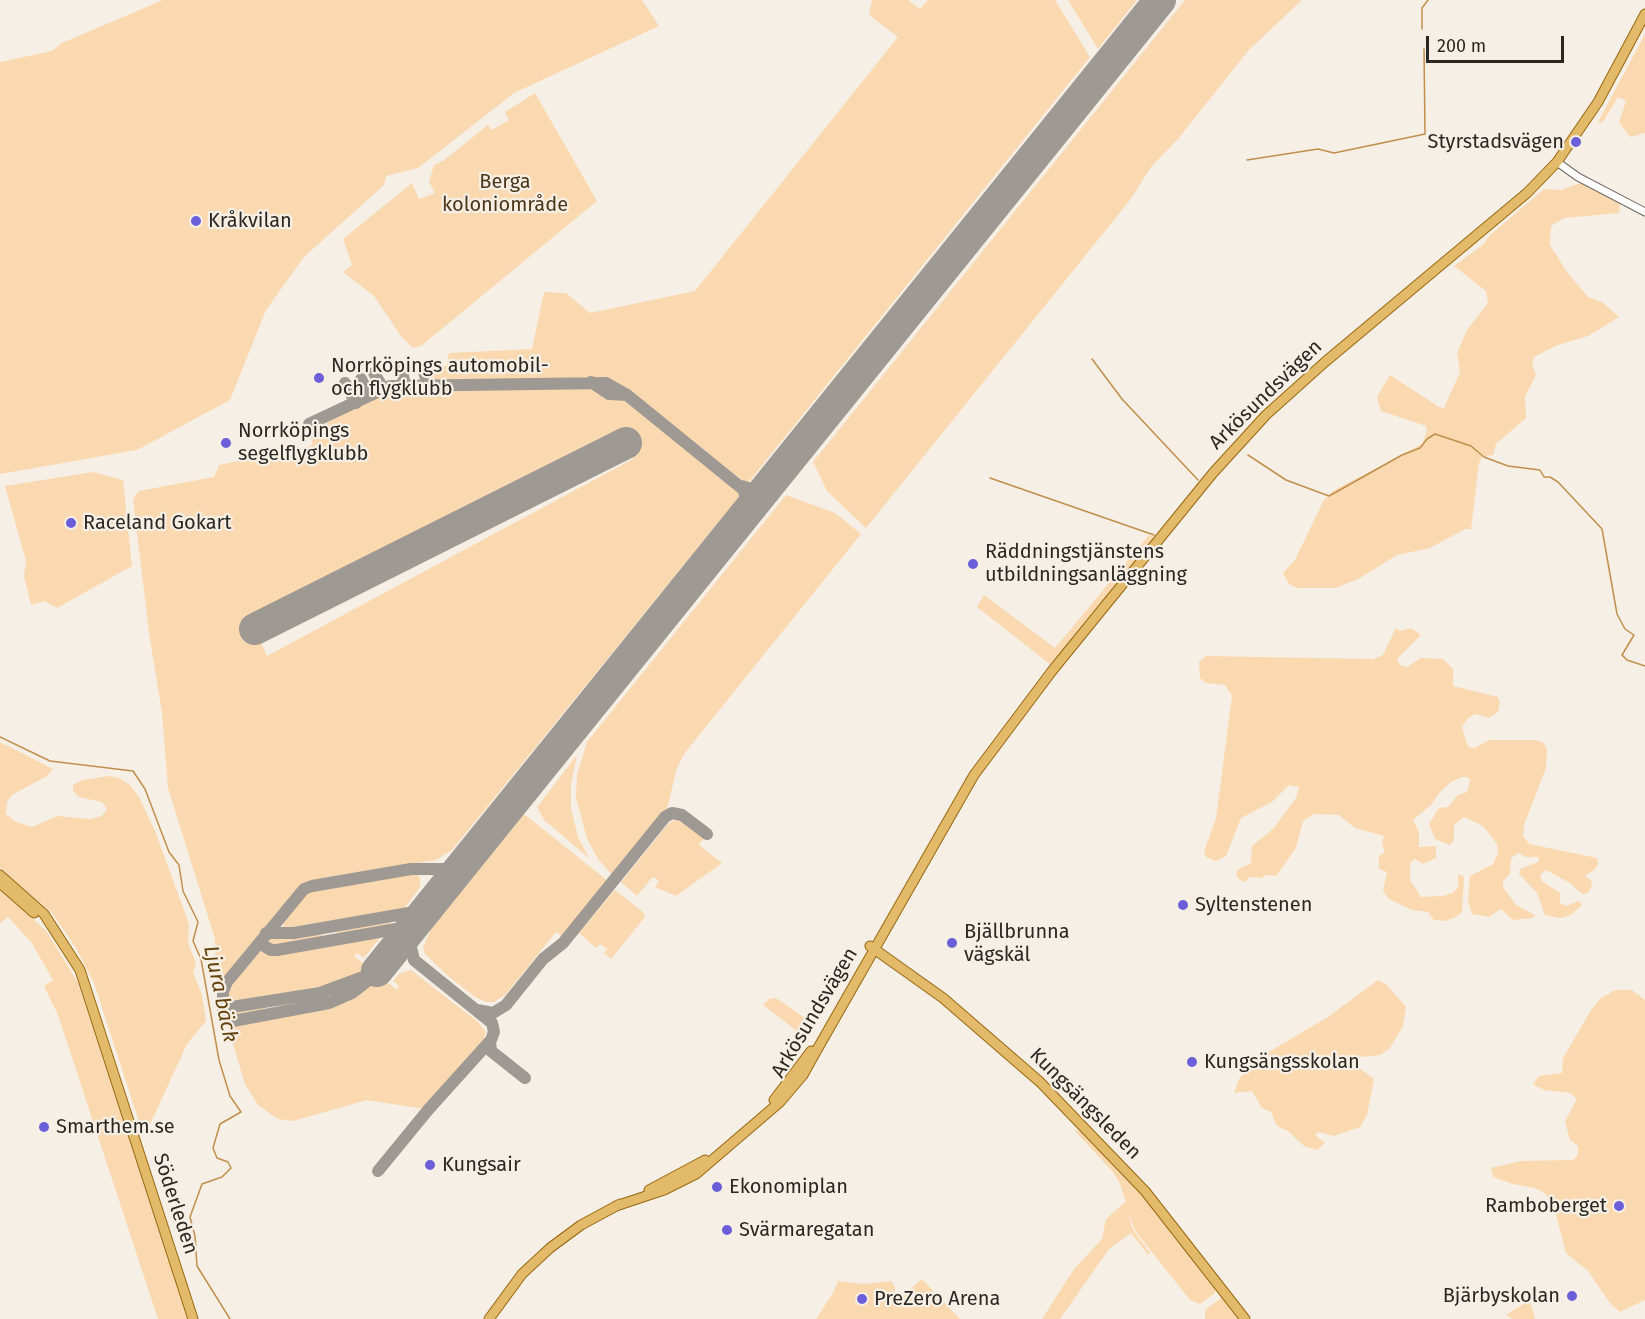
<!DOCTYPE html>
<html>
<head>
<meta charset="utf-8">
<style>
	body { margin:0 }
	#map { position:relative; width:1645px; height:1319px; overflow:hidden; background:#f6efe5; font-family:"Fira Sans",sans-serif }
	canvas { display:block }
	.scale { position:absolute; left:1426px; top:36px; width:138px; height:27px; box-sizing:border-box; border:3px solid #2b2824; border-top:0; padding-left:8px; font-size:18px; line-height:21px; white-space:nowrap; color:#2b2824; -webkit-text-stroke:4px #f6efe5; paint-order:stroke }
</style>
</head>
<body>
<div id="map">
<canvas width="1645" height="1319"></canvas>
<div class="scale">200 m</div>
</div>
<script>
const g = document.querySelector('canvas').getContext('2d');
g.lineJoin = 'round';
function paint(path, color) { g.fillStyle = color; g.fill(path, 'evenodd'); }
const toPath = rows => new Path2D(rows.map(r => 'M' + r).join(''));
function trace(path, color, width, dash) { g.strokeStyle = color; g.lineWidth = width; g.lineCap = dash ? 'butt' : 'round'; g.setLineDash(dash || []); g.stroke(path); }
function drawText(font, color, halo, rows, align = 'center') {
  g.font = font + ' "Fira Sans",sans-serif'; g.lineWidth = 4.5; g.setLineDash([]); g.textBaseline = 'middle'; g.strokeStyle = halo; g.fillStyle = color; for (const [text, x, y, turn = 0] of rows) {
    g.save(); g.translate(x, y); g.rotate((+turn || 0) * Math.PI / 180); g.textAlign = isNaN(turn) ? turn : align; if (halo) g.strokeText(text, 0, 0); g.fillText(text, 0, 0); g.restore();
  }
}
const green = toPath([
	[163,0,642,0,659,26,514,93,418,168,386,176,384,185,304,257,266,310,230,400,137,450,0,474,0,62,52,51,62,43],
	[872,0,908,0,920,9,928,0,1055,0,1090,57,747,484,613,380,432,382,430,373,447,365,449,353,532,349,544,292,566,293,590,313,695,291,898,37,869,15],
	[1068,0,1137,0,1098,49],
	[1185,0,1302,0,1248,51,1178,139,1151,167,1130,200,866,528,827,491,813,462],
	[1645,34,1645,133,1630,137,1619,122,1626,101,1618,97,1602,123,1598,122],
	[535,93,597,201,421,346,413,348,401,336,374,296,343,272,352,265,343,239,412,183,419,199,435,193,429,182,434,165,443,161,488,125,492,130,509,120,505,112],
	[1583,182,1620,202,1619,213,1564,218,1551,226,1550,245,1567,272,1588,297,1602,302,1619,317,1588,336,1555,346,1534,357,1532,364,1536,375,1525,397,1526,418,1496,444,1493,455,1482,457,1479,463,1471,529,1465,529,1430,548,1397,555,1360,578,1336,588,1297,588,1289,584,1283,573,1295,560,1324,500,1333,491,1422,444,1427,431,1426,426,1381,411,1377,397,1390,375,1439,407,1444,408,1460,372,1457,353,1467,330,1488,303,1486,291,1454,266,1484,244,1488,237,1544,189,1561,190],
	[592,388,605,397,627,400,674,434,743,492,452,850,436,860,325,878,299,889,226,979,220,991,216,984,215,939,168,788,162,713,149,633,133,499,139,491,214,477,219,465,269,455,284,442,293,456,313,444,309,433,375,396,394,390],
	[620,433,633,459,267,656,250,618],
	[93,472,123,480,132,566,57,608,45,601,31,605,24,576,26,561,5,486],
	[786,495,835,513,861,534,684,754,677,768,665,817,662,815,612,875,598,859,587,839,576,797,577,775,587,742],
	[1149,535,1156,538,1051,665,977,607,984,595,1055,648],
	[1396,628,1400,631,1411,628,1421,635,1397,659,1400,665,1407,667,1421,658,1443,659,1453,669,1453,686,1498,697,1500,702,1498,712,1489,718,1476,714,1468,718,1462,727,1468,747,1475,748,1489,740,1536,740,1544,743,1547,750,1546,768,1524,825,1523,836,1529,844,1597,858,1598,864,1594,870,1585,876,1591,880,1592,886,1588,893,1582,894,1570,883,1546,870,1540,875,1542,881,1560,893,1560,903,1567,906,1579,901,1582,905,1571,915,1560,918,1545,915,1537,893,1519,874,1520,869,1538,862,1539,857,1526,857,1519,853,1511,858,1510,874,1503,881,1503,887,1516,905,1535,915,1533,918,1513,920,1501,909,1489,917,1472,914,1468,901,1470,876,1493,864,1498,853,1497,844,1483,826,1464,817,1454,825,1454,840,1450,845,1435,839,1429,824,1439,808,1448,807,1458,795,1467,792,1470,780,1468,777,1462,777,1451,782,1440,792,1431,805,1413,820,1419,832,1419,847,1436,846,1436,858,1423,864,1415,859,1410,863,1410,880,1421,897,1443,896,1453,893,1458,887,1458,874,1464,877,1462,912,1454,918,1444,921,1434,920,1428,912,1412,910,1389,899,1383,891,1387,872,1379,869,1379,856,1385,852,1382,843,1384,836,1355,828,1339,815,1314,814,1303,821,1296,848,1276,876,1266,875,1262,878,1250,877,1244,882,1240,880,1236,876,1237,870,1251,863,1252,846,1273,829,1296,798,1299,787,1289,785,1272,802,1241,818,1226,856,1216,861,1206,857,1204,851,1216,819,1232,696,1225,685,1206,683,1200,678,1199,662,1206,656,1374,659,1383,655],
	[0,742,53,769,47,776,12,795,7,802,6,814,16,822,32,827,57,816,90,819,102,816,107,809,102,802,79,797,73,791,73,785,82,780,109,776,119,778,130,785,139,797,155,831,189,924,188,943,196,963,193,972,202,995,206,1021,187,1044,147,1131,143,1134,94,983,76,948,52,913,0,868],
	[577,755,571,784,571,808,578,837,589,858,544,820,537,807],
	[524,814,608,881,562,936,556,932,505,995,494,1002,486,1002,475,997,447,975,425,954,423,947,432,927],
	[675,820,687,822,705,837,699,845,722,863,676,896,655,887,659,881,653,877,637,896,621,882,668,824],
	[415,871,420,878,420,887,404,909,399,911,297,930,285,931,283,928,285,918,305,894,313,888],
	[0,888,47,932,78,983,189,1319,158,1319,58,1015,44,986,53,980,31,942,8,917,0,923],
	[615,890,644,913,645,917,611,959,604,953,607,949,600,944,596,948,579,933],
	[391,919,390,924,383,928,341,936,336,933,342,929],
	[316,932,322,934,321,938,309,943,278,947,269,944,269,939],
	[382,935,364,958,357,953,354,956,371,970,352,980,240,1003,230,998,228,993,236,980,262,947,271,953,281,953],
	[411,970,478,1022,486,1032,484,1039,466,1062,424,1109,367,1100,293,1121,278,1119,258,1105,245,1084,227,1024,326,1008,347,999,379,976,397,990,399,986,393,981,399,974],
	[368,979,330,1001,279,1008,280,1002,333,992],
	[1378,980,1387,985,1406,1007,1403,1026,1390,1048,1380,1055,1360,1057,1359,1068,1374,1079,1367,1115,1360,1127,1334,1136,1319,1132,1315,1135,1325,1143,1317,1150,1304,1146,1288,1131,1277,1126,1271,1112,1262,1108,1252,1091,1234,1093,1239,1079,1257,1059,1328,1017],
	[1615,990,1632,990,1645,1000,1645,1300,1620,1312,1610,1303,1588,1271,1566,1253,1555,1211,1546,1194,1535,1188,1513,1184,1493,1177,1491,1168,1521,1161,1573,1160,1578,1155,1578,1146,1570,1140,1565,1121,1577,1099,1570,1093,1544,1090,1533,1084,1539,1076,1562,1073,1563,1058,1591,1010,1600,999],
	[776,998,808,1020,803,1030,797,1031,763,1005,769,999],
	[258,1005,265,1008,262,1013,239,1016,230,1013,231,1009],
	[1073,1129,1083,1133,1132,1180,1216,1289,1214,1294,1200,1304,1190,1300,1136,1232,1128,1212,1133,1230,1150,1253,1148,1255,1131,1233,1109,1249,1060,1319,1042,1319,1074,1269,1102,1239,1106,1219,1125,1202,1127,1206,1120,1184,1113,1172],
	[922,1279,960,1319,816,1319,833,1293,838,1281,864,1284,891,1281,895,1287,894,1304],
	[1221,1298,1225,1299,1241,1319,1205,1319,1205,1310],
	[1530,1300,1535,1319,1513,1319,1506,1315]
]);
const stream = toPath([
	[1422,29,1422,8,1428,0],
	[1247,160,1318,149,1334,153,1425,134,1424,49],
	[1092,359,1122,399,1198,480],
	[1248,455,1286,480,1329,496,1402,455,1420,448,1427,439,1435,434,1471,446,1484,457,1508,466,1540,470,1544,477,1550,477,1558,482,1602,529,1617,614,1625,629,1634,635,1622,655,1627,660,1645,666],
	[990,478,1154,535],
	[0,737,50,761,133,771,145,789,169,852,179,865,183,891,198,922,193,941,201,959,219,1060,230,1096,241,1112,220,1124,213,1148,217,1158,228,1162,231,1168,222,1177,202,1184,190,1217,195,1236,197,1266,230,1319]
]);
const taxiway = toPath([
	[401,367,405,385],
	[423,369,428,385],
	[374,373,383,388],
	[361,379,369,395],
	[591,382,609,394,627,395],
	[345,383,356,403],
	[309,424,390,386,606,383,627,395,744,490,747,507,731,532],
	[741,486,751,489,762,486,786,463],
	[266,933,294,933,426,910],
	[259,943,271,950,277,950,413,926],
	[379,972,352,993,329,1003,233,1021,227,1019,223,1012,223,991,227,982,304,889,312,886,411,869,459,869],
	[222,1003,232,1007,320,993,366,976],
	[477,1010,493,1013,506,1005,543,959,563,943,665,817,672,813,682,815,707,834],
	[490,1041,491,1051,525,1078],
	[378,1171,428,1110,491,1040,494,1032,492,1023,414,960,409,939,418,921]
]);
const runway = toPath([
	[255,629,626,443],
	[377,971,1160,0]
]);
const minor = toPath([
	[1557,162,1578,177,1645,212]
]);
const major = toPath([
	[0,875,44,914,80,970,193,1319],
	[0,883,34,913],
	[870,946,943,998,1040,1082,1145,1191,1245,1319],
	[774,1100,811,1051],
	[649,1190,705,1160],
	[616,1206,664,1190,696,1174,780,1102,803,1075,814,1055,974,775,1052,671,1213,473,1266,415,1325,362,1527,193,1557,162,1598,102,1645,14],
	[489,1319,522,1274,550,1248,581,1225,620,1204]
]);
const markers = [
	[1576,142,6,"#6a5fd8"],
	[196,221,6,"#6a5fd8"],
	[319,378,6,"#6a5fd8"],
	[226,443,6,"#6a5fd8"],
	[71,523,6,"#6a5fd8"],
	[973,564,6,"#6a5fd8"],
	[1183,905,6,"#6a5fd8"],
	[952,943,6,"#6a5fd8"],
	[1192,1062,6,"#6a5fd8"],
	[44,1127,6,"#6a5fd8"],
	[430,1165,6,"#6a5fd8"],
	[717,1187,6,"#6a5fd8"],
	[1619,1206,6,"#6a5fd8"],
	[727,1230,6,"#6a5fd8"],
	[1572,1296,6,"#6a5fd8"],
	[862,1299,6,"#6a5fd8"]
];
const poiNames = [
	["Styrstadsvägen",1564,142,"right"],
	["Kråkvilan",208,221],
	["Norrköpings automobil-",331,366],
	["och flygklubb",331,389],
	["Norrköpings",238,431],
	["segelflygklubb",238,454],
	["Raceland Gokart",83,523],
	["Räddningstjänstens",985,552],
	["utbildningsanläggning",985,575],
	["Syltenstenen",1195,905],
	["Bjällbrunna",964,932],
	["vägskäl",964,955],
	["Kungsängsskolan",1204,1062],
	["Smarthem.se",56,1127],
	["Kungsair",442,1165],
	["Ekonomiplan",729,1187],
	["Ramboberget",1607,1206,"right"],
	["Svärmaregatan",739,1230],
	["Bjärbyskolan",1560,1296,"right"],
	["PreZero Arena",874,1299]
];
const parkNames = [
	["Berga",505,182],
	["koloniområde",505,205]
];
const streetNames = [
	["Arkösundsvägen",1266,395,-44],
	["Arkösundsvägen",815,1013,-59],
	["Kungsängsleden",1085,1104,45],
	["Söderleden",175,1204,72]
];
const waterNames = [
	["Ljura bäck",220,994,78]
];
paint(green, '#fad9b0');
trace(stream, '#c08f4c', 1.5);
trace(taxiway, '#9e9992', 12);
trace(runway, '#9e9992', 32);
trace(minor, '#716b63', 9);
trace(major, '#976810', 11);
trace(minor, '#fff', 7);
trace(major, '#e3b96a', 9);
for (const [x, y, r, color] of markers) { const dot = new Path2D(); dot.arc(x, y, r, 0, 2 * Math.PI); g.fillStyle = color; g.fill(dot); trace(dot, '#f6efe5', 2); }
drawText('20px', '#2b2824', '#f6efe5', poiNames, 'left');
drawText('20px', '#4b3618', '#f6efe5', parkNames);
drawText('20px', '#2b2824', '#f6efe5', streetNames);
drawText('italic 21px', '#63420c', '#f6efe5', waterNames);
</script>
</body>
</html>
